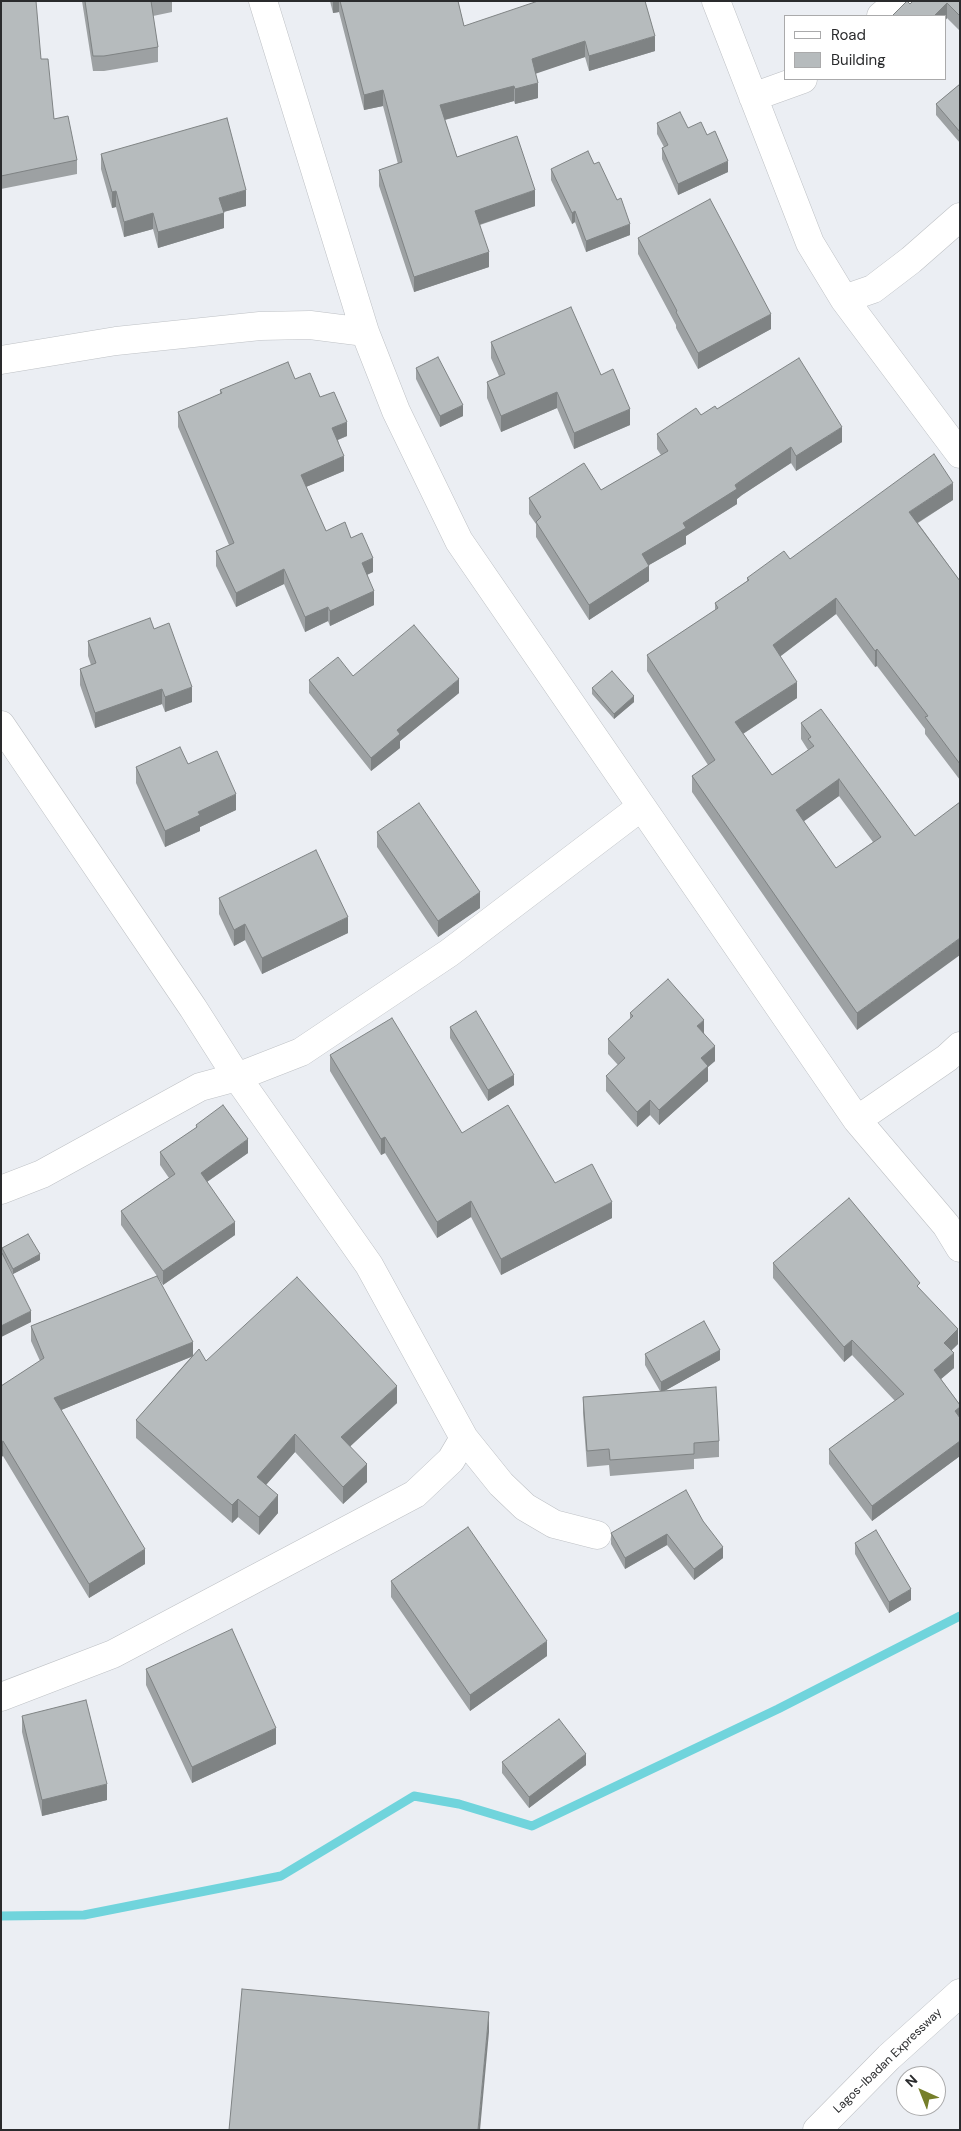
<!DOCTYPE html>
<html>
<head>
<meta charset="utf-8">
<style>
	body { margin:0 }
	#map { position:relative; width:961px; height:2131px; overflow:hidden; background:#ebeef3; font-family:"DM Sans",sans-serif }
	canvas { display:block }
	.frame { position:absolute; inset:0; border:2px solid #2a2b2d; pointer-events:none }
	.legend { position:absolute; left:784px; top:15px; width:162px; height:65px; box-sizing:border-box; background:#fff; border:1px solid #aaaaab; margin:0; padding:6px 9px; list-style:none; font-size:15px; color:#2a2b2d }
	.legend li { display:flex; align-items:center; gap:10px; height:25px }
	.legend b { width:25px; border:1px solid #aaaaab }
	.north { position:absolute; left:896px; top:2066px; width:50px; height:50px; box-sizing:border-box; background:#fff; border:1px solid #aaaaab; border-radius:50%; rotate:316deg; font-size:14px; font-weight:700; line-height:20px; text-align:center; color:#2a2b2d }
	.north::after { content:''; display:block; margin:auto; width:18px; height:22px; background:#767f2a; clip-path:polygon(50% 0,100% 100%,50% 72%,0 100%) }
</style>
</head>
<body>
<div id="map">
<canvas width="961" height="2131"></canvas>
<div class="frame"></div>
<ul class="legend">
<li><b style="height:6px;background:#fff"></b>Road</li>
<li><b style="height:14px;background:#b6bbbd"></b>Building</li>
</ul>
<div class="north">N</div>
</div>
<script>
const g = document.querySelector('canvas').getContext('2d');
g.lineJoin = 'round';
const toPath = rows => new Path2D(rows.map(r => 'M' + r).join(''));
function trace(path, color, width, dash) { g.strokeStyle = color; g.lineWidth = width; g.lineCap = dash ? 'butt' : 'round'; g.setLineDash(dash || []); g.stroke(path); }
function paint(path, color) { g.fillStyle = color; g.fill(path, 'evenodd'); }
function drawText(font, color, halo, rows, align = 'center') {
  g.font = font + ' "DM Sans",sans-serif'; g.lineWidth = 4.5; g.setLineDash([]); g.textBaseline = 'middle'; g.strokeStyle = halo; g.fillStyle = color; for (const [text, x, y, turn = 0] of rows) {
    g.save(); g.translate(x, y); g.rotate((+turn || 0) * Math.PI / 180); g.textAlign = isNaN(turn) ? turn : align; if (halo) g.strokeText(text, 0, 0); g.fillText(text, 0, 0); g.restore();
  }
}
const stream = toPath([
	[1,1916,84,1915,281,1876,414,1796,459,1804,532,1826,778,1709,960,1616]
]);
const minor = toPath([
	[263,1,365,332,396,411,459,541,857,1120,946,1225,960,1248],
	[716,1,810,243,844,299,960,454],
	[881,16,899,1],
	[753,97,803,79],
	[844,299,873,289,911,260,960,217],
	[1,360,116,341,260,326,310,325,365,332],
	[1,725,193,1008,237,1077,369,1265,464,1438,501,1484,525,1507,554,1524,597,1535],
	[857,1120,947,1058,960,1046],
	[1,1190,42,1174,200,1087,237,1077,301,1052,449,953,641,807],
	[1,1697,113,1654,415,1494,451,1460,464,1438]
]);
const motorway = toPath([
	[817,2130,889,2057,960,1993]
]);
const wall = toPath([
	[1,1,41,59,54,119,77,160,77,174,1,189],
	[82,1,172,1,172,12,153,16,158,47,158,62,104,71,93,71],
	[330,1,458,1,464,26,655,51,589,71,585,57,535,73,538,98,515,104,514,101,445,120,457,157,535,206,480,225,489,267,414,292,379,186,379,170,398,164,383,106,364,110,339,12,333,13],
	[960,1,960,31,947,18,945,21,945,16,910,4],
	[960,84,960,143,936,115,936,104],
	[657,123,688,128,728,172,678,195,662,159,662,148,664,147,657,134],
	[101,154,246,206,224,212,224,228,158,248,153,229,124,237,116,207,112,208,101,169],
	[551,169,630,235,586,252,575,222,572,224,551,180],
	[638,238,771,329,698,369,676,328,676,325,638,254],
	[491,342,601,375,630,425,574,449,557,408,501,432,487,398,487,382,499,376,491,358],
	[416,368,463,416,440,427,416,379],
	[295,379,320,397,347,436,338,440,344,471,306,487,326,531,351,538,373,572,367,575,374,605,330,626,328,621,305,632,284,584,236,607,216,566,216,551,229,545,178,427,178,412,220,394,220,390],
	[717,409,842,442,796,471,791,463,742,495,737,499,737,504,686,536,686,544,649,565,649,581,589,620,536,537,536,524,529,514,529,498,601,490,661,455,657,449,657,434],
	[953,500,918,523,960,581,960,780,925,734,925,729,877,666,875,667,836,614,780,656,797,698,743,734,772,775,808,750,801,739,801,723,915,836,857,1030,692,792,692,776,708,765,647,671,647,655,715,610,715,603,747,581,747,578,790,559],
	[839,796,873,842,836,868,803,821],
	[154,629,192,702,165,712,162,704,95,728,80,685,80,669,91,665,88,656,88,641],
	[353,676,459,693,400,741,400,748,371,771,309,693,309,680],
	[592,688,634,702,614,719,592,694],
	[188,764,236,810,200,827,200,831,165,847,136,783,136,767],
	[377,832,480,908,438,937,377,847],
	[219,898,348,933,262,974,245,940,234,946,219,914],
	[630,1013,704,1033,715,1061,708,1067,708,1081,659,1125,650,1115,637,1127,606,1091,606,1076,618,1065,608,1054,608,1039,630,1020],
	[450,1027,514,1085,488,1101,450,1038],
	[330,1055,462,1133,555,1183,612,1218,501,1275,471,1217,437,1238,385,1153,381,1155,330,1071],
	[196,1125,248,1153,207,1182,235,1235,163,1285,157,1276,193,1355,206,1361,397,1403,350,1446,367,1482,343,1504,295,1452,266,1485,278,1513,259,1535,238,1517,232,1523,136,1438,136,1420,191,1357,61,1410,145,1564,89,1598,3,1456,1,1457,1,1386,40,1361,31,1341,31,1326,157,1276,121,1225,121,1211,169,1178,160,1165,160,1152,196,1128],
	[2,1248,40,1260,13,1274,6,1260,31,1322,1,1337,1,1253,2,1253],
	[773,1263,920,1289,958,1344,951,1350,954,1368,941,1379,960,1405,960,1456,872,1521,829,1464,829,1449,895,1401,852,1355,844,1362,773,1278],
	[645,1354,720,1360,664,1391,719,1441,719,1457,694,1459,694,1469,610,1476,609,1465,587,1467,583,1413,583,1397,660,1391,645,1365],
	[703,1521,723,1558,694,1580,667,1545,625,1569,611,1544,611,1533],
	[855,1543,911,1600,889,1613,855,1554],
	[391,1581,547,1656,470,1711,391,1597],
	[146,1669,276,1744,192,1783,146,1685],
	[22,1716,107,1800,42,1816,22,1732],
	[502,1762,586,1765,529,1808,502,1773]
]);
const shadedWall = toPath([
	[333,1,339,1,339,12,333,13],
	[947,3,947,18,945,21,945,16,934,16],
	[655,36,655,51,589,71,589,56],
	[585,41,585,57,532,75,532,59],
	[538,83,538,98,515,104,515,89],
	[514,86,514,101,440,121,440,105],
	[383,90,383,106,364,110,364,95],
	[728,161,728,172,678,195,678,184],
	[246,190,246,206,219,213,219,198],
	[535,190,535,206,475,226,475,211],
	[116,191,116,207,112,208,112,192],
	[575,211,575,222,572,224,572,213],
	[153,213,153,229,124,237,124,222],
	[224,213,224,228,158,248,158,232],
	[630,224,630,235,586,252,586,241],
	[489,252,489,267,414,292,414,277],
	[771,314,771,329,698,369,698,353],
	[557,392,557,408,501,432,501,416],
	[463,405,463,416,440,427,440,416],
	[630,409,630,425,574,449,574,433],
	[347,422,347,436,332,442,332,428],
	[842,427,842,442,796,471,796,456],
	[791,447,791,463,742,495,737,499,737,504,686,536,686,544,642,569,642,554,742,480],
	[344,456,344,471,301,489,301,475],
	[953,483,953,500,909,528,909,512],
	[373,558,373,572,362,577,362,563],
	[649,566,649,581,589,620,589,605],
	[284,569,284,584,236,607,236,593],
	[374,591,374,605,330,626,330,611],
	[836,598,836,614,773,662,773,645],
	[328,607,328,621,305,632,305,617],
	[877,649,877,666,875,667,875,651],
	[459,679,459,693,400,741,400,748,371,771,371,758,397,730],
	[797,682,797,698,735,739,735,722],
	[192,687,192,702,165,712,165,697],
	[162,689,162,704,95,728,95,713],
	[634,696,634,702,614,719,614,714],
	[839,779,839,796,796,827,796,810],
	[236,794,236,810,200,827,200,831,165,847,165,831,198,812],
	[480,892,480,908,438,937,438,921],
	[348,917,348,933,262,974,262,958],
	[245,924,245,940,234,946,234,930],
	[960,938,960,955,857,1030,857,1013],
	[704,1020,704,1035,697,1026],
	[715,1046,715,1061,708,1067,708,1081,659,1125,659,1110,701,1058],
	[514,1075,514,1085,488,1101,488,1090],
	[650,1100,650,1115,637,1127,637,1112],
	[385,1137,385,1153,381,1155,381,1139],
	[248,1139,248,1153,201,1186,201,1173],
	[471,1201,471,1217,437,1238,437,1222],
	[612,1202,612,1218,501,1275,501,1259],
	[235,1222,235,1235,163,1285,163,1271],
	[40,1254,40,1260,13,1274,13,1269],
	[31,1311,31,1322,1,1337,1,1326],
	[958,1329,958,1344,944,1358,944,1343],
	[852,1340,852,1355,844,1362,844,1347],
	[193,1342,193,1356,54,1413,54,1398],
	[720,1350,720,1360,661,1393,661,1382],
	[954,1353,954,1368,934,1385,934,1370],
	[397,1386,397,1403,341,1455,341,1437],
	[960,1407,960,1422,955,1411],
	[295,1434,295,1452,257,1495,257,1477],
	[3,1441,3,1456,1,1457,1,1442],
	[960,1441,960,1456,872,1521,872,1506],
	[367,1464,367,1482,343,1504,343,1487],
	[278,1495,278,1513,259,1535,259,1517],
	[238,1499,238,1517,232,1523,232,1505],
	[667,1534,667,1545,625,1569,625,1558],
	[723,1547,723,1558,694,1580,694,1569],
	[145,1549,145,1564,89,1598,89,1584],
	[911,1589,911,1600,889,1613,889,1602],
	[547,1641,547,1656,470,1711,470,1695],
	[276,1728,276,1744,192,1783,192,1767],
	[586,1754,586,1765,529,1808,529,1797],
	[107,1784,107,1800,42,1816,42,1800],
	[489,2012,489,2032,480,2130,478,2130]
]);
const building = toPath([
	[1,1,36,1,41,59,48,59,54,119,68,116,77,160,1,176,1,1],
	[85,1,151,1,158,47,104,56,93,56,85,1],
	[340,1,458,1,464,26,538,1,645,1,655,36,589,56,585,41,532,59,538,83,515,89,514,86,440,105,457,157,517,136,535,190,475,211,489,252,414,277,379,170,402,162,383,90,364,95,340,1],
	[907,1,910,4,913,1,960,1,960,16,947,3,934,16,892,16,907,1],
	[960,84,960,132,936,104,960,84],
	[680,112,688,128,701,122,707,135,715,131,728,161,678,184,662,148,668,145,657,123,680,112],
	[227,118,246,190,219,198,224,213,158,232,153,213,124,222,116,191,112,192,101,154,227,118],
	[588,151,594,164,599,162,617,200,621,198,630,224,586,241,575,211,572,213,551,169,588,151],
	[710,199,771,314,698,353,676,312,677,311,638,238,710,199],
	[571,307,601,375,613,369,630,409,574,433,557,392,501,416,487,382,505,374,491,342,571,307],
	[438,357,463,405,440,416,416,368,438,357],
	[799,358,842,427,796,456,791,447,742,480,735,485,737,489,683,523,686,528,642,554,649,566,589,605,536,522,541,517,529,498,584,463,601,490,668,451,657,434,696,408,701,415,715,406,717,409,799,358],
	[288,362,295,379,310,373,320,397,334,392,347,422,332,428,344,456,301,475,326,531,345,522,351,538,362,533,373,558,362,563,374,591,330,611,328,607,305,617,284,569,236,593,216,551,234,543,178,412,222,393,220,390,288,362],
	[934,454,953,483,909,512,960,581,960,764,925,717,928,716,877,649,875,651,836,598,773,645,797,682,735,722,772,775,814,746,808,739,811,737,801,723,821,709,915,836,960,802,960,938,857,1013,692,776,715,760,647,655,718,608,715,603,749,580,747,578,784,551,790,559,934,454],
	[839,779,881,837,836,868,796,810,839,779],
	[150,618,154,629,169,623,192,687,165,697,162,689,95,713,80,669,96,663,88,641,150,618],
	[414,625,459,679,397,730,400,734,371,758,309,680,338,657,353,676,414,625],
	[612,671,634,696,614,714,592,688,612,671],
	[180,747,188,764,217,751,236,794,198,812,200,815,165,831,136,767,180,747],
	[419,803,480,892,438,921,377,832,419,803],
	[316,850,348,917,262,958,245,924,234,930,219,898,316,850],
	[668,979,704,1020,697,1026,715,1046,701,1058,708,1066,659,1110,650,1100,637,1112,606,1076,625,1058,608,1039,633,1016,630,1013,668,979],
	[476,1011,514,1075,488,1090,450,1027,476,1011],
	[392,1018,462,1133,508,1105,555,1183,592,1164,612,1202,501,1259,471,1201,437,1222,385,1137,381,1139,330,1055,392,1018],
	[223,1105,248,1139,201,1173,235,1222,163,1271,121,1211,175,1174,160,1152,197,1127,196,1125,223,1105],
	[849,1198,920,1283,917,1286,958,1329,944,1343,954,1353,934,1370,960,1405,960,1407,955,1411,960,1418,960,1441,872,1506,829,1449,904,1394,852,1340,844,1347,773,1263,849,1198],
	[28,1234,40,1254,13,1269,2,1248,28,1234],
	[1,1253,2,1253,31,1311,1,1326,1,1253],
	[157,1276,193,1342,54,1398,145,1549,89,1584,3,1441,1,1442,1,1386,44,1358,31,1326,157,1276],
	[297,1277,397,1386,341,1437,367,1464,343,1487,295,1434,257,1477,278,1495,259,1517,238,1499,232,1505,136,1420,199,1349,206,1361,297,1277],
	[704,1321,720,1350,661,1382,645,1354,704,1321],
	[716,1387,719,1441,694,1443,694,1454,610,1460,609,1449,587,1451,583,1397,716,1387],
	[686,1490,703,1521,723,1547,694,1569,667,1534,625,1558,611,1533,686,1490],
	[468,1527,547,1641,470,1695,391,1581,468,1527],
	[876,1530,911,1589,889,1602,855,1543,876,1530],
	[232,1629,276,1728,192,1767,146,1669,232,1629],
	[86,1700,107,1784,42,1800,22,1716,86,1700],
	[559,1719,586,1754,529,1797,502,1762,559,1719],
	[242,1989,489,2012,478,2130,229,2130,242,1989]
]);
const streetNames = [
	["Lagos-Ibadan Expressway",888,2061,-44]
];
trace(stream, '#70d4dc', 9);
trace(minor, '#bec1c5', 29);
trace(motorway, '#bec1c5', 29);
trace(minor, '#fff', 28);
trace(motorway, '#fff', 28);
paint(wall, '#9da1a3');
paint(shadedWall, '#7f8384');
paint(building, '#b6bbbd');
trace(building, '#7f8384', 1);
drawText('12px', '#2a2b2d', '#fff', streetNames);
</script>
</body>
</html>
